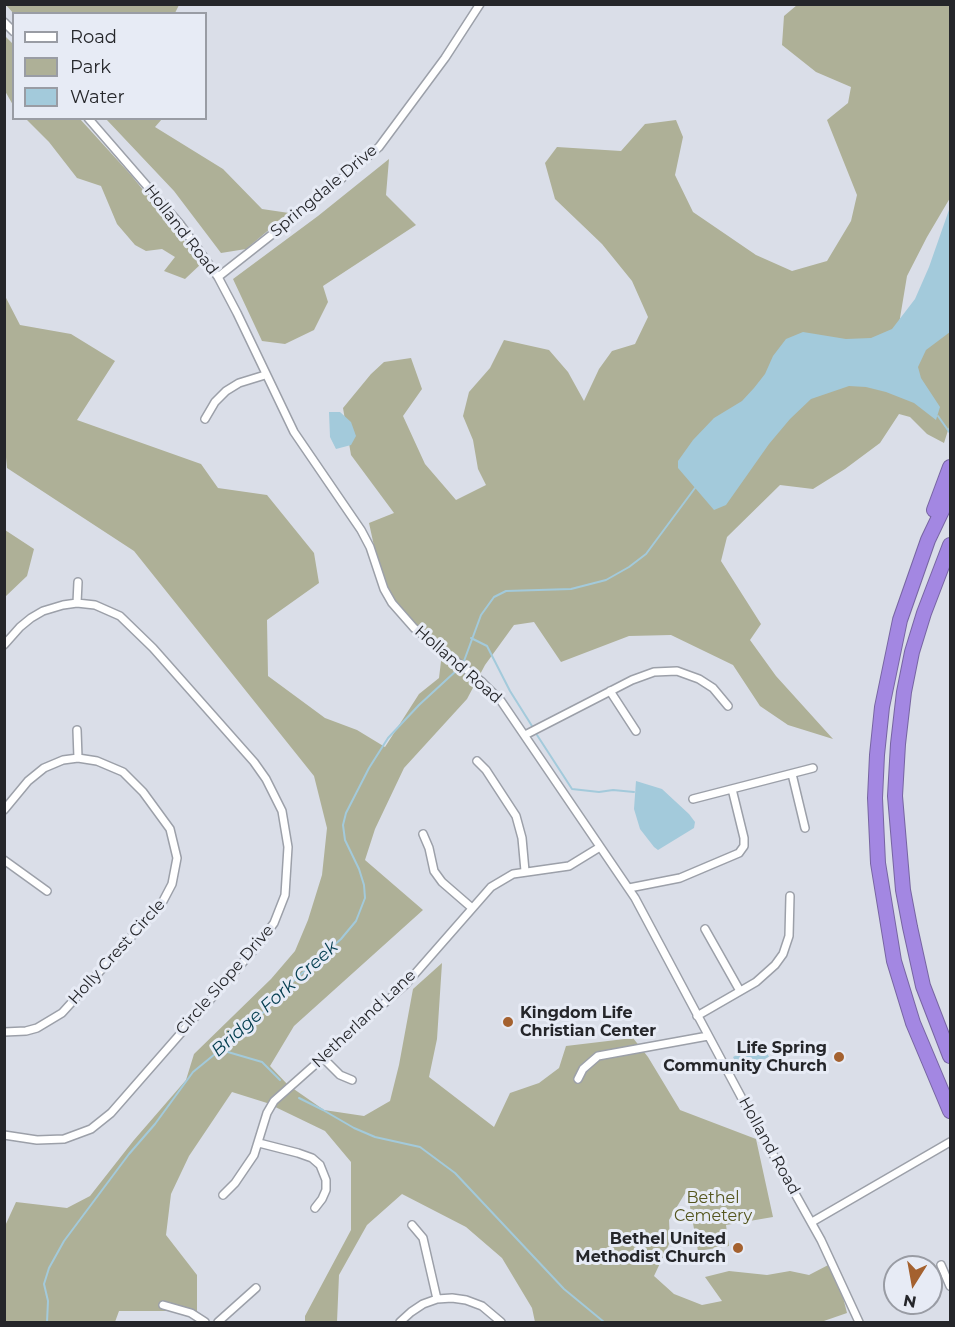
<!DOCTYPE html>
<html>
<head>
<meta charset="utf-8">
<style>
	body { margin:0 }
	#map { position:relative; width:955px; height:1327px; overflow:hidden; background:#dadee8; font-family:Montserrat,sans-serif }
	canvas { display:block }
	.frame { position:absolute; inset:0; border:6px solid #25262a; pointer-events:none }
	.legend { position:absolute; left:12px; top:12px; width:195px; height:108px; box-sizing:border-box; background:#e7ebf5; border:2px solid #999ca4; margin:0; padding:8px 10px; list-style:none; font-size:18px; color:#25262a }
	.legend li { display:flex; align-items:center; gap:12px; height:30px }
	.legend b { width:30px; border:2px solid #999ca4 }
	.north { position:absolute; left:883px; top:1255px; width:60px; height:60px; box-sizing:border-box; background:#e7ebf5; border:2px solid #999ca4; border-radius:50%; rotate:191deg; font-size:16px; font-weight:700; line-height:24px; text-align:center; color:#25262a }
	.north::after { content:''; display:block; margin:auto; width:21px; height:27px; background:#a4612f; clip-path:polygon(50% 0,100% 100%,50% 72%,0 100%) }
</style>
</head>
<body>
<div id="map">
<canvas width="955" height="1327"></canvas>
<div class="frame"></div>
<ul class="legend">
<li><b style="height:8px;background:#fff"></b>Road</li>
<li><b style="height:16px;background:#aeb097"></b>Park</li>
<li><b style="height:16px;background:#a3cadb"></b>Water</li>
</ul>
<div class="north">N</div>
</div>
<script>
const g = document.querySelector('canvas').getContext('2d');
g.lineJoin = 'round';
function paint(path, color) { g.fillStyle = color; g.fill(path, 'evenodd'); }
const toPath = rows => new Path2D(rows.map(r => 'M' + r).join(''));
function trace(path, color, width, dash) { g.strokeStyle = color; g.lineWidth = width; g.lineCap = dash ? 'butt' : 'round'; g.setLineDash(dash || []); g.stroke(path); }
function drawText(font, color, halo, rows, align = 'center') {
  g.font = font + ' Montserrat,sans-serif'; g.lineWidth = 6; g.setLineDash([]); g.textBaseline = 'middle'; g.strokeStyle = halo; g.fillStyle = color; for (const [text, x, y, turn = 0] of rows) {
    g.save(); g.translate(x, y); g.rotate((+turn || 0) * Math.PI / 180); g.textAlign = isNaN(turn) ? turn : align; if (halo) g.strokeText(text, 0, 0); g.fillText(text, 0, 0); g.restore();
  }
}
const green = toPath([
	[120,4,122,6,125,4,179,5,175,13,14,14,6,5],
	[891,4,950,5,950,198,927,237,907,276,899,324,950,308,950,424,944,443,927,434,910,417,899,414,880,443,845,469,813,489,780,485,727,537,721,561,761,624,750,640,776,676,833,739,788,725,760,706,733,665,671,635,629,636,561,662,534,622,514,625,485,665,467,699,404,768,375,829,365,860,423,910,294,1026,270,1066,288,1085,324,1110,364,1116,390,1101,399,1065,413,989,442,963,437,1039,429,1077,494,1127,510,1093,539,1083,559,1068,566,1046,633,1038,648,1057,680,1110,756,1139,773,1217,726,1225,729,1246,698,1251,687,1190,669,1220,670,1242,654,1276,674,1294,702,1305,722,1301,705,1277,729,1271,767,1275,790,1271,809,1275,834,1262,847,1313,821,1322,535,1322,532,1308,502,1258,466,1227,402,1194,367,1225,339,1275,337,1322,305,1322,305,1316,351,1230,351,1162,325,1131,267,1103,232,1092,189,1156,171,1194,166,1235,197,1275,197,1311,119,1311,115,1322,5,1322,5,1226,16,1202,67,1208,90,1196,134,1140,186,1080,194,1054,271,979,295,951,308,920,322,875,327,828,314,776,134,551,7,468,4,436,4,294,20,325,71,334,115,361,77,420,201,464,218,488,267,495,314,553,319,583,267,620,268,676,325,718,357,730,385,747,419,694,439,678,442,653,402,619,379,569,369,523,394,513,351,455,343,408,371,374,384,362,411,358,422,389,403,416,425,464,456,500,486,485,478,469,473,440,463,416,469,392,490,368,504,340,549,350,568,372,584,401,599,369,612,351,635,344,648,317,632,281,602,244,555,199,545,163,557,147,621,151,645,124,676,120,683,137,675,175,693,212,756,255,792,271,827,261,851,221,857,195,827,120,848,103,851,87,816,72,782,45,784,16,797,5],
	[4,35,13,44,13,105,5,91],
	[26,119,80,119,131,175,202,263,185,279,164,271,175,257,162,249,146,251,135,245,117,224,101,186,77,178,49,142],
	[106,119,162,119,155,127,223,169,262,209,289,213,246,249,221,253,174,191],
	[389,159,386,195,416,225,323,286,328,302,314,330,285,344,262,341,233,279,318,216],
	[5,530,34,549,27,576,5,597]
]);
const water = toPath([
	[950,207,950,332,926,350,918,367,921,378,940,407,936,420,914,403,886,392,866,387,849,386,811,399,790,419,769,444,726,505,714,510,678,468,678,461,693,440,714,418,742,401,754,388,765,374,773,356,786,339,803,332,846,339,871,338,892,329,915,299,929,267],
	[329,412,340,412,351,422,356,436,351,445,336,449,330,437],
	[636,781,662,789,689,814,695,822,694,828,658,850,654,847,640,829,634,809],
	[762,1042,769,1057,740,1071,733,1057]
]);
const stream = toPath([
	[938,416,950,433],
	[471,638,487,646,510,691,532,726],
	[464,661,481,615,494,597,506,591,571,589,606,580,629,567,646,554,695,488],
	[537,735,572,789,599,792,613,790,634,792],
	[221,1050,262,1062,280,1080],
	[299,1098,323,1110,354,1128,375,1137,420,1147,455,1173,564,1289,604,1322],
	[47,1322,48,1301,44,1284,49,1268,64,1241,129,1154,155,1124,193,1072,259,1018,273,999,341,939,356,921,365,898,364,885,359,869,345,840,343,825,346,813,369,768,388,738,419,705,457,670]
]);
const street = toPath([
	[4,22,14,32],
	[88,118,180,224,218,277,237,313,294,432,361,530,370,547,384,589,392,603,414,628,482,682,501,701,635,898,746,1106,821,1240,859,1322],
	[218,277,322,195,379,147,445,58,480,4],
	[205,419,215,402,226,391,239,383,265,375],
	[77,603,78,582],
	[4,645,20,627,31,618,43,611,63,605,77,603,95,605,120,616,153,648,254,762,266,779,282,811,288,847,285,895,274,923,258,945,111,1113,91,1129,64,1139,37,1140,4,1135],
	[610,691,636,731],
	[77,730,78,758],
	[525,735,632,680,654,672,677,671,699,679,713,688,728,706],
	[477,761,486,770,516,816,522,838,525,871],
	[792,774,805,828],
	[693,799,813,768],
	[4,810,28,781,44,768,63,760,78,758,97,761,123,772,143,792,170,829,177,858,172,884,162,903,62,1013,37,1028,26,1031,4,1032],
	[423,834,429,848,434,871,442,882,472,908],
	[4,860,47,891],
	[629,888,680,878,739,853,744,846,744,838,732,789],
	[705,929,740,991],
	[697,1016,756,982,775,965,783,954,789,936,790,896],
	[323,1058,340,1075,352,1080],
	[578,1079,583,1069,598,1056,708,1036],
	[259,1143,298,1153,312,1158,320,1165,326,1180,326,1190,322,1199,315,1208],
	[223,1195,235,1183,254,1155,267,1113,274,1101,406,984,491,887,513,874,569,866,600,847],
	[812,1222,950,1142],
	[412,1225,423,1238,437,1299],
	[941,1265,950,1286],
	[163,1305,191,1313,205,1322],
	[218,1322,256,1288],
	[400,1322,411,1312,423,1304,437,1299,452,1298,466,1300,482,1306,501,1322]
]);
const highway = toPath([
	[950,494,928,540,900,620,882,707,877,755,875,798,878,863,894,961,913,1023,950,1111],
	[934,510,950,467],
	[950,545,924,613,912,652,904,692,898,744,895,796,903,890,910,927,923,986,950,1056]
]);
const markers = [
	[508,1022,6,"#a4612f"],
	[839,1057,6,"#a4612f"],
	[738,1248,6,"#a4612f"]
];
const streetNames = [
	["Springdale Drive",324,191,-40],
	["Holland Road",181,230,52],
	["Holland Road",458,665,41],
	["Holly Crest Circle",117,952,-48],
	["Circle Slope Drive",225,980,-49],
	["Netherland Lane",364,1019,-43],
	["Holland Road",769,1146,61]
];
const poiNames = [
	["Kingdom Life",520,1013,"left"],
	["Christian Center",520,1031,"left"],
	["Life Spring",827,1048],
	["Community Church",827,1066],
	["Bethel United",726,1239],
	["Methodist Church",726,1257]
];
const parkNames = [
	["Bethel",713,1198],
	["Cemetery",713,1216]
];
const waterNames = [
	["Bridge Fork Creek",275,999,-42]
];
paint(green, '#aeb097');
paint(water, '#a3cadb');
trace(stream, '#a3cadb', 2);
trace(street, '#9ca0a9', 10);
trace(highway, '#7765a2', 16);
trace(street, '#fff', 7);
trace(highway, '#a387e2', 14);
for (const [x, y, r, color] of markers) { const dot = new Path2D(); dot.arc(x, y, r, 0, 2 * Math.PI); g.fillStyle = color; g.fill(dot); trace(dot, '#e7ebf5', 2); }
drawText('16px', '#25262a', '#e7ebf5', streetNames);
drawText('bold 16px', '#25262a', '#e7ebf5', poiNames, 'right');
drawText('16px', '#54551d', '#e7ebf5', parkNames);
drawText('italic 18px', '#033d4f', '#e7ebf5', waterNames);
</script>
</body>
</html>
